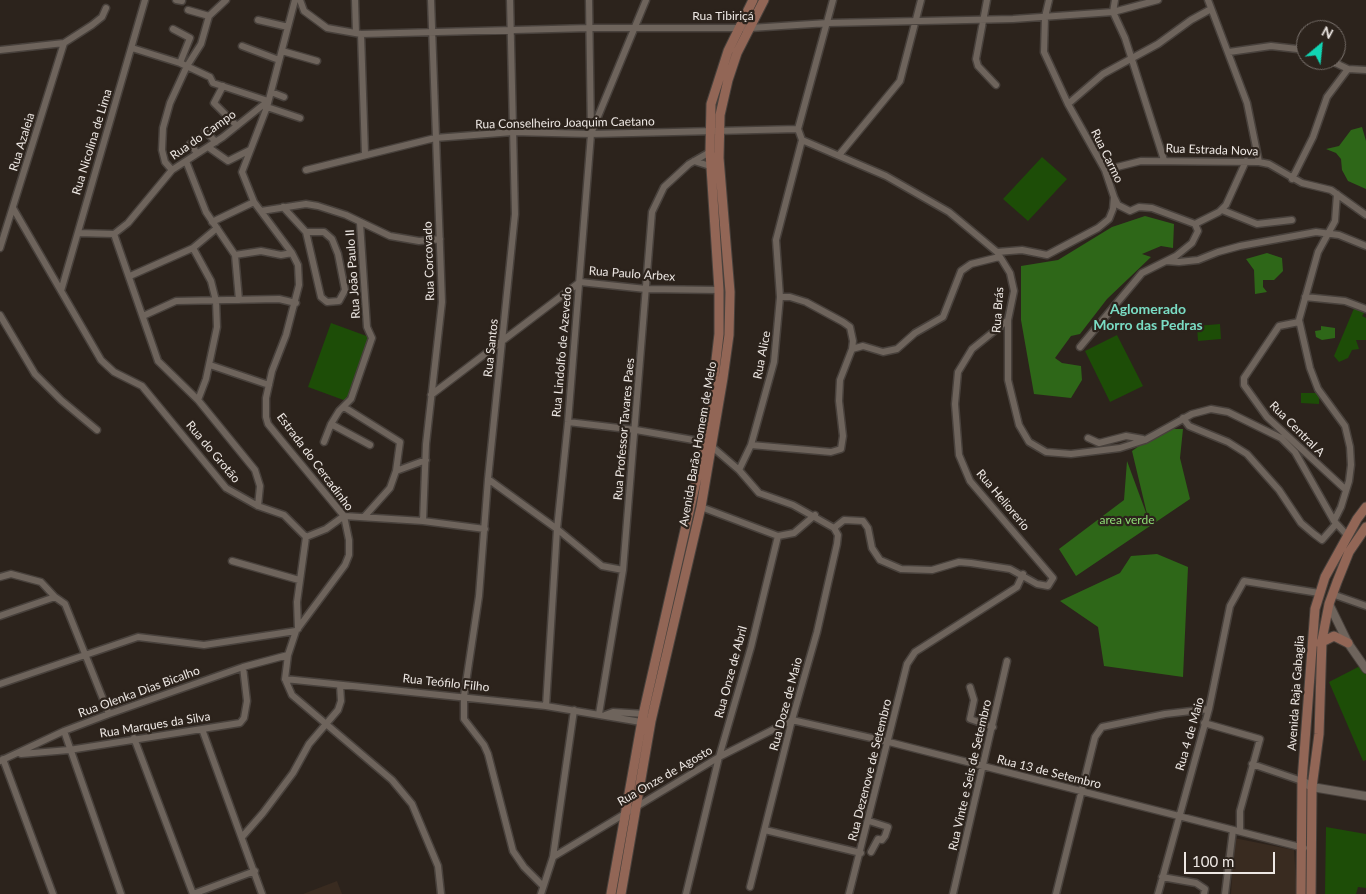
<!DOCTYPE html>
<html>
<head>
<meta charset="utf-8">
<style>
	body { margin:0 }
	#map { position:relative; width:1366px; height:894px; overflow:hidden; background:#2c231c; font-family:Lato,sans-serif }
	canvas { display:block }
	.north { position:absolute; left:1296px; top:20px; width:50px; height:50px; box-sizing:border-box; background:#2c231c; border:1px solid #79716c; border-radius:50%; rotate:28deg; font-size:14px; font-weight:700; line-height:20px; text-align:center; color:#ede7e3 }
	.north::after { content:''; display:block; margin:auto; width:18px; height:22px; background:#11d5b4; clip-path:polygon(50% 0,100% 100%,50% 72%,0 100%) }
	.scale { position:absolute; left:1184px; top:852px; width:91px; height:22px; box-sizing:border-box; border:2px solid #ede7e3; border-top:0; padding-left:6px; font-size:15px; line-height:18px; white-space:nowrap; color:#ede7e3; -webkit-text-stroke:4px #2c231c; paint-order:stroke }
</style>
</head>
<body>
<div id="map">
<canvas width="1366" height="894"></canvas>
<div class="north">N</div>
<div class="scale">100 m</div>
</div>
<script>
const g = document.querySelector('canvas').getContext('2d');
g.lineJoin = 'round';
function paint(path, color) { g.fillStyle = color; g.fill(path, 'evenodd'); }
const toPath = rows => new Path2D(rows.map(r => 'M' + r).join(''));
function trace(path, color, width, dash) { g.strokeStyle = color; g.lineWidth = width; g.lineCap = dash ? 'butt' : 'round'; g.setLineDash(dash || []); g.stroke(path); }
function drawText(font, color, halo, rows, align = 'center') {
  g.font = font + ' Lato,sans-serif'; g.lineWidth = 4.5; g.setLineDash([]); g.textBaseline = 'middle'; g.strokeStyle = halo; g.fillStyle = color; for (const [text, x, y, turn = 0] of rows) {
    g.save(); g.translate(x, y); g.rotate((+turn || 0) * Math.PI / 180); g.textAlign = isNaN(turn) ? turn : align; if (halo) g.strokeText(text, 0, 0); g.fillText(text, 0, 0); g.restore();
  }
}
const built = toPath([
	[1234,838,1294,850,1297,894,1231,894],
	[337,881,342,894,303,894]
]);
const green = toPath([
	[1042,157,1067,179,1028,221,1003,199],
	[1355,306,1366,311,1362,316,1366,318,1366,340,1356,340,1359,349,1352,350,1348,358,1339,362,1334,356],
	[331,323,372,338,349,402,308,387],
	[1220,324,1221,339,1198,341,1197,326],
	[1117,335,1143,386,1110,402,1085,351],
	[1301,393,1319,393,1319,404,1301,403],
	[1364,664,1366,668,1366,760,1363,761,1329,682],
	[1326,827,1366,834,1366,888,1358,887,1356,894,1325,894]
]);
const forest = toPath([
	[1362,127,1366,141,1366,189,1348,181,1342,170,1341,159,1336,153,1326,149,1339,146,1351,130],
	[1145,216,1174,224,1173,248,1161,246,1142,254,1151,257,1107,299,1080,334,1071,336,1055,358,1062,363,1081,366,1082,380,1071,398,1034,394,1021,320,1021,266,1058,260,1112,227],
	[1267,253,1282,258,1283,271,1274,280,1263,280,1263,287,1267,292,1255,294,1254,270,1246,259],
	[1321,326,1335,328,1335,338,1322,340,1316,337,1315,331,1321,330],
	[1163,429,1183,429,1180,458,1190,499,1076,576,1059,549,1124,500,1127,461,1148,518,1132,451],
	[1157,554,1188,567,1183,677,1104,666,1098,627,1060,601,1120,573,1131,556]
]);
const minor = toPath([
	[176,0,182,1],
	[295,0,267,107,242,172,254,202,292,253,298,265,299,285,286,335,272,371,266,398,266,417,268,424,281,440,344,516,349,540,349,555,345,565,296,631,288,655,285,679,292,695,392,780,412,804,438,866,441,894],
	[300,0,304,11,327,28,361,34,590,28,750,28,828,23,1013,19,1113,12,1158,0],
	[355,0,356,33],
	[510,0,515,214,488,479,479,596,464,696,464,719,484,745,488,754,513,851,524,867,543,886],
	[987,0,976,59,978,66,996,85],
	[1115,0,1113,12,1125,38,1164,160],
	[1208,0,1247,103,1259,162],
	[188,10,209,16],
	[258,20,288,27],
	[173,29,190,38,180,63],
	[361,34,365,154],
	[242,46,279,60],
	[132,48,180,63,210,77,213,83,268,101],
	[0,50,64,43,92,25,102,17,106,8],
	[282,51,317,61],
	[1229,52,1271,46,1306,50],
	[1329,60,1348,69,1366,70],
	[223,86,214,103,237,126],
	[271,92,284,97],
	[1068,104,1103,74,1158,44,1191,20,1211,9],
	[267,107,300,118],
	[798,129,833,0],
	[205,131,216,142],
	[592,131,646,0],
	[802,140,886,176,949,212,997,252,1010,273,1014,291,1008,320,1008,380,1019,425,1029,442,1046,452,1071,454,1120,448,1145,440,1192,414,1211,409,1228,412,1281,438,1295,452,1334,521,1347,535],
	[190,144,197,153],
	[208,147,228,161,250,150],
	[839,155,900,81,921,0],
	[186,161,206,212,235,255,239,300],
	[694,161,710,166],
	[172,170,165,162,162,150,163,128,170,103,187,66,201,44,209,16,226,0],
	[306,170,435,138,513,132,591,134,798,129],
	[1105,170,1141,161,1259,162,1269,164,1302,183,1331,190,1366,215],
	[1292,179,1313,137,1327,97,1348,69],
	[1114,197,1118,205,1130,211,1139,207,1152,208,1195,224],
	[283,207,306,232],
	[13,208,101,360,114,372,142,386,226,488,258,506,284,515,306,537,297,602,298,629],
	[1222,210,1257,224,1292,220],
	[261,211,306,204,318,206,346,215,390,236,419,241,440,239],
	[212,222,254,202],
	[360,223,367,327,372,338,351,399,339,411,331,424,370,445],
	[1195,224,1219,212,1226,205,1246,161],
	[306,232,324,232,332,239,338,254,345,290,339,301,327,302,321,297,306,232],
	[78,233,114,234,158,361,198,400,255,470,260,486,258,506],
	[114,234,128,223,172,170,223,137,268,101],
	[0,248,64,43],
	[193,248,211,281,216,301,217,327,206,379,198,400],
	[997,252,1022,250,1047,255,1098,228,1109,219,1113,209,1114,197,1105,170,1068,104,1044,52,1045,17,1049,0],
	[235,255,261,251,281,255,292,253],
	[1166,261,1179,262,1198,260,1218,252,1240,246,1316,232,1339,235,1366,246],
	[130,276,193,248,217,228],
	[61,291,145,0],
	[780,297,790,297,806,302,843,322,850,327,853,341,852,349],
	[1305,297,1345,301,1366,309],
	[0,315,35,374,61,400,97,430],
	[143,316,176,301,279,299,296,303],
	[1299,322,1279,326,1244,378,1244,385,1267,417,1346,490],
	[1080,347,1142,273,1176,256,1192,243,1198,231,1195,224],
	[210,365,269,385],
	[431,395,580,282,646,289,719,290],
	[344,407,400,442,396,471],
	[1183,418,1189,426,1228,442,1247,454,1279,490,1301,523,1314,534,1322,540,1336,524],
	[568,422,636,430,705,442],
	[1088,438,1099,443,1126,436,1143,439],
	[324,442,331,424],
	[710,445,739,470,759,493,793,505,834,528],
	[751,445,831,452,841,449,843,436,839,401,840,380,852,349,863,346,883,352,897,349,915,333,943,317,961,271,971,264,999,257],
	[739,470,751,445,774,362,780,297,776,240,802,140,798,129],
	[488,479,557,529,602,566,623,570],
	[701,507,778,536,794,533,815,515],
	[364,517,390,488,396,471,426,460],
	[423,521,426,444,442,302,431,0],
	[1334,521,1341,507,1349,481,1351,465,1350,447,1345,426,1318,389,1310,368,1299,320,1318,252,1335,221,1337,194],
	[834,528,844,520,863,521,868,528,872,548,880,560,901,569,932,570,959,562,971,563,1010,569,1037,584,1048,586,1053,578,970,481,959,455,955,404,958,372,972,349,1008,320],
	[306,537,326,529,344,516,423,521,485,529],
	[232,561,299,580],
	[0,577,11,574,41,582,55,597,65,604,109,714],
	[1332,594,1366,606],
	[0,616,55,597],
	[285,679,546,706,641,722],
	[0,684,138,637,204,645,296,631],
	[970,687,974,700,970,719,993,727],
	[546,706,557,529,568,422,591,134,589,0],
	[599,714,623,570,652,212,664,187,689,164,710,152],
	[605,715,613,712,645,714],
	[792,720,889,742,1304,848],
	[1204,723,1260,739,1240,811,1240,831],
	[202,729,262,894],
	[64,731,121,894],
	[134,738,193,894],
	[21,754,69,750,240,723,244,718,247,701,243,667],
	[3,759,53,894],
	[0,761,64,731,109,714,243,667,288,655],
	[1252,764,1302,781],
	[869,821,888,827,885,836,882,840,878,839,871,852],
	[765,830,861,853],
	[242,837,263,813,293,773,309,744,338,710,341,701,340,685],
	[553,857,719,757,792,720],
	[1162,877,1196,883,1205,889,1204,894],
	[750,887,792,720,817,632,837,544,838,535,834,528],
	[193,894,255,871],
	[541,894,553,857,574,710],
	[686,894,719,757,751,647,778,536],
	[849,894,907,664,915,652,1017,587,1023,574],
	[953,894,1007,661],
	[1056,894,1095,737,1102,727,1165,714,1209,709],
	[1158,894,1209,709,1230,606,1244,581,1319,593],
	[1225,894,1233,830]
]);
const tertiary = toPath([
	[1329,604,1348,643,1366,669],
	[1302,781,1312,787,1366,796]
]);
const secondary = toPath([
	[1320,643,1334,636,1348,643],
	[611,894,643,715,705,442,714,377,719,334,719,290,710,152,711,104,728,51,753,0],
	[621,894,651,721,701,507,723,378,729,335,730,292,719,158,720,115,728,80,737,53,764,0],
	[1301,894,1302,781,1315,609,1325,577,1357,519,1366,507],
	[1311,894,1312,787,1319,734,1322,640,1329,604,1337,582,1349,552,1366,527]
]);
const streetNames = [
	["Rua Tibiriçá",723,16],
	["Rua Conselheiro Joaquim Caetano",565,123,-1],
	["Rua do Campo",203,135,-35],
	["Rua Azaleia",22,142,-73],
	["Rua Nicolina de Lima",92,142,-73],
	["Rua Estrada Nova",1212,150,2],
	["Rua Carmo",1107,156,64],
	["Rua Corcovado",429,261,-92],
	["Rua João Paulo II",353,274,-94],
	["Rua Paulo Arbex",632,274,4],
	["Rua Brás",998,310,-86],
	["Rua Santos",491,348,-84],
	["Rua Lindolfo de Azevedo",562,352,-85],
	["Rua Alice",762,355,-79],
	["Rua Professor Tavares Paes",624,429,-85],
	["Rua Central A",1297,429,45],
	["Avenida Barão Homem de Melo",698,444,-80],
	["Rua do Grotão",213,452,50],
	["Estrada do Cercadinho",315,462,53],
	["Rua Heliorerio",1003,500,50],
	["Rua Onze de Abril",731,672,-75],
	["Rua Teófilo Filho",446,683,6],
	["Rua Olenka Dias Bicalho",139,692,-20],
	["Avenida Raja Gabaglia",1296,693,-86],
	["Rua Doze de Maio",786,704,-75],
	["Rua Marques da Silva",155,725,-9],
	["Rua 4 de Maio",1190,734,-74],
	["Rua Dezenove de Setembro",870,770,-76],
	["Rua 13 de Setembro",1049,772,14],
	["Rua Vinte e Seis de Setembro",970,775,-77],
	["Rua Onze de Agosto",665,776,-30]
];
const parkNames = [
	["area verde",1127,520]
];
const neighbourhoodNames = [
	["Aglomerado",1148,309],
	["Morro das Pedras",1148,325]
];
paint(built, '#392b20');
paint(green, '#1d4d07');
paint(forest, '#2e6718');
trace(minor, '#48413c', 9);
trace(tertiary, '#48413c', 10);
trace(secondary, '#48413c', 11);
trace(minor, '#6e645c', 6);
trace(tertiary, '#6e645c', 8);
trace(secondary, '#926656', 9);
drawText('12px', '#ede7e3', '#2c231c', streetNames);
drawText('12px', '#8fdc76', '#2c231c', parkNames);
drawText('bold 14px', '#7adcc4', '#2c231c', neighbourhoodNames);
</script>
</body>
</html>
